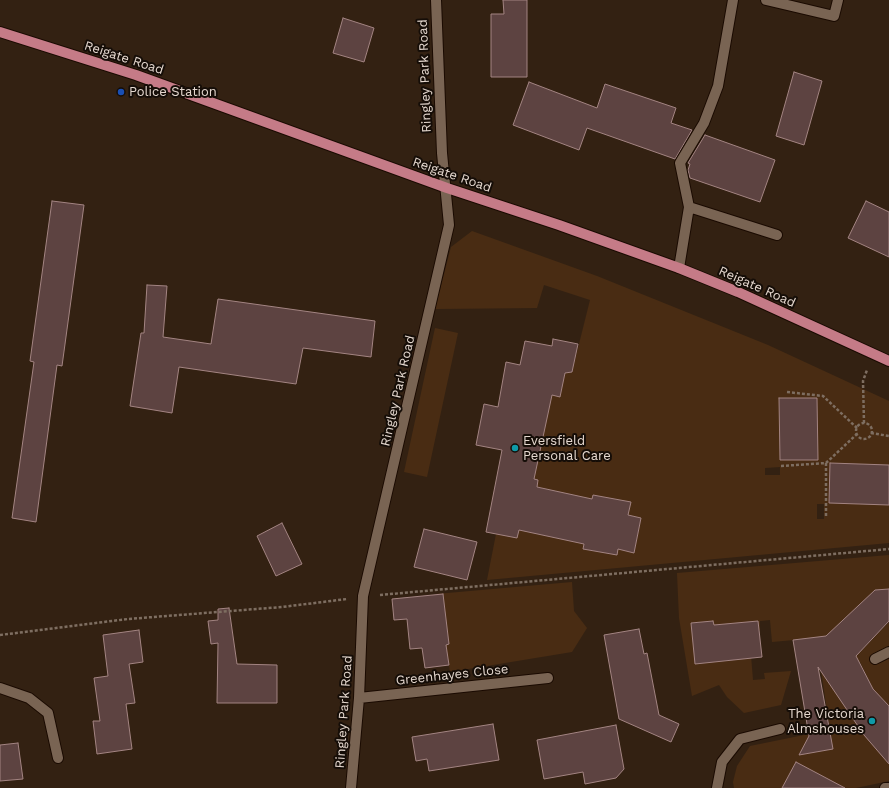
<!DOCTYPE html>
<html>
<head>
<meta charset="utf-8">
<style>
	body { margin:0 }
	canvas { display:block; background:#332112 }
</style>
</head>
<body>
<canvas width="889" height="788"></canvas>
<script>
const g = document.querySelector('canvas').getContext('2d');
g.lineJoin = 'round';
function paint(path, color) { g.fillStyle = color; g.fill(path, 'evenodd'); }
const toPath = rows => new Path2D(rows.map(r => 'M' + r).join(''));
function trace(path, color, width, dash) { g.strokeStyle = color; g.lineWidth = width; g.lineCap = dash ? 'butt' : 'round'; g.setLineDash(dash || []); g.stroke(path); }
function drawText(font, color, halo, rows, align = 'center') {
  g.font = font + ' "Work Sans",sans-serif'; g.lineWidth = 4; g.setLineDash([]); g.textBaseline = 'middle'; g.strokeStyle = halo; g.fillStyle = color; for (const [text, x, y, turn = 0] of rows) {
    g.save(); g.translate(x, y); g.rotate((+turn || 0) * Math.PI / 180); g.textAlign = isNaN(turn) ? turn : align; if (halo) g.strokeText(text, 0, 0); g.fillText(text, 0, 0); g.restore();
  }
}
const green = toPath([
	[472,231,597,276,768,345,889,401,889,465,830,463,829,503,889,505,889,543,487,580,496,534,519,530,584,544,583,549,617,555,618,549,634,553,641,518,628,515,631,502,593,495,592,499,537,487,538,480,530,478,544,393,560,396,565,373,572,372,590,300,544,285,537,308,435,309,451,247],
	[779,398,817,398,818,460,780,460],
	[780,467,780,475,765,475,765,468],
	[817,504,824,504,824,519,817,519],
	[435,328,458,333,427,477,404,472],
	[889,555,889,589,849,664,889,622,889,706,873,689,860,662,831,680,889,764,889,781,856,788,734,788,733,782,737,766,750,746,809,734,812,753,833,749,816,638,772,642,770,620,760,621,760,630,749,631,753,680,765,679,764,673,791,671,781,705,744,713,727,697,719,685,692,696,679,618,677,573],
	[713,621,714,630,739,636,741,659,695,664,691,623],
	[572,582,574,611,587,628,572,652,450,672,446,645,449,644,445,612,439,613,436,594]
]);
const building = toPath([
	[503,0,527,0,527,77,491,77,491,14,504,14,503,0],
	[343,18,374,28,364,62,333,53,343,18],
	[794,72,822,81,804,145,776,136,794,72],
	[529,82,597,108,605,84,676,108,671,123,692,130,675,159,587,128,579,150,513,125,529,82],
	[705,135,775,160,760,202,690,178,688,170,690,164,688,163,705,135],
	[52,201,84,205,62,366,57,365,36,522,12,518,34,362,30,361,52,201],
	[866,201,889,212,889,257,848,238,866,201],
	[147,285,167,286,163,337,211,344,218,299,375,321,371,357,303,348,296,384,179,367,172,413,130,406,141,333,144,333,147,285],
	[553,339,578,344,572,372,565,373,560,397,552,395,534,479,538,480,537,487,592,499,593,495,631,502,628,515,641,518,634,553,618,549,617,555,583,549,584,544,519,530,517,538,486,532,502,450,476,445,484,404,498,407,506,362,520,365,525,341,552,346,553,339],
	[779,398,817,398,818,460,780,460,779,398],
	[830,463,889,465,889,505,829,503,830,463],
	[282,523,302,564,276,576,257,536,282,523],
	[424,529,477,542,467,580,414,567,424,529],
	[889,589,889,621,856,656,873,689,889,706,889,764,864,735,818,667,833,749,799,755,809,736,793,640,826,636,875,590,889,589],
	[443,594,449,644,446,645,449,665,425,668,422,648,410,649,407,619,394,620,392,599,443,594],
	[229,608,237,664,277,665,277,703,217,703,218,643,211,644,208,621,218,620,218,609,229,608],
	[713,621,714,625,758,621,762,657,695,664,691,623,713,621],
	[639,629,644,654,647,653,659,715,679,724,671,742,619,719,604,635,639,629],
	[139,630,143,662,129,664,135,703,126,704,132,749,97,754,93,721,100,721,94,678,108,676,103,635,139,630],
	[493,724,499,760,429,771,427,759,416,761,412,737,493,724],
	[616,725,624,769,616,778,585,784,583,772,544,779,537,740,616,725],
	[18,743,23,779,0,781,0,745,18,743],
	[796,762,845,788,782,788,796,762]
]);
const path = toPath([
	[787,392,823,396,857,428],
	[864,423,863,381,867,370],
	'856 431a8 8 0 1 1 16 0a8 8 0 1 1-16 0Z',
	[871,433,889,436],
	[826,463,826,518],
	[781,466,826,463,857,434],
	[380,595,889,549],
	[0,635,128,619,282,607,347,599]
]);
const lane = toPath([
	[766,0,834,16,838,0],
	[689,207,680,163,704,123,718,86,733,0],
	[679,268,689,207,777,235],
	[885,788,889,788]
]);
const street = toPath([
	[875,659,889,652],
	[0,688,29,698,48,713,58,758],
	[359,698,548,678],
	[351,788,359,698,363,596,449,225,442,153,436,0],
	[717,788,722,762,740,739,780,729]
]);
const primary = toPath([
	[0,32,136,75,447,188,559,225,679,268,738,292,889,361]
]);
const markers = [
	[121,92,4,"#1a4fb4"],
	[515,448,4,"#0f9aa8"],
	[872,721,4,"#0f9aa8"]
];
const streetNames = [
	["Reigate Road",124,58,18],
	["Ringley Park Road",425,76,-92],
	["Reigate Road",452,175,19],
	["Reigate Road",757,287,24],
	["Ringley Park Road",398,391,-77],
	["Greenhayes Close",452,675,-6],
	["Ringley Park Road",344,712,-86]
];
const poiNames = [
	["Police Station",129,92],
	["Eversfield",523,441],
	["Personal Care",523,456],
	["The Victoria",864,714,"right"],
	["Almshouses",864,729,"right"]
];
paint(green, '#492c13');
paint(building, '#5d4341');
trace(building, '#a38482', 1);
trace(lane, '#1a0a01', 12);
trace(street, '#1a0a01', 12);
trace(primary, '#1a0a01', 12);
trace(path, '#7e6e61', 2.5, [3, 2]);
trace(lane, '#796453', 10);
trace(street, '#796453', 10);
trace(primary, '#c57b87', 10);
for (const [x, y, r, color] of markers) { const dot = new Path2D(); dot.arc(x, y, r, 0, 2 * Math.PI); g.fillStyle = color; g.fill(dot); trace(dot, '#150d07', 1.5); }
drawText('13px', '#e5d8cf', '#150d07', streetNames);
drawText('13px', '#e5d8cf', '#150d07', poiNames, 'left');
</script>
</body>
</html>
